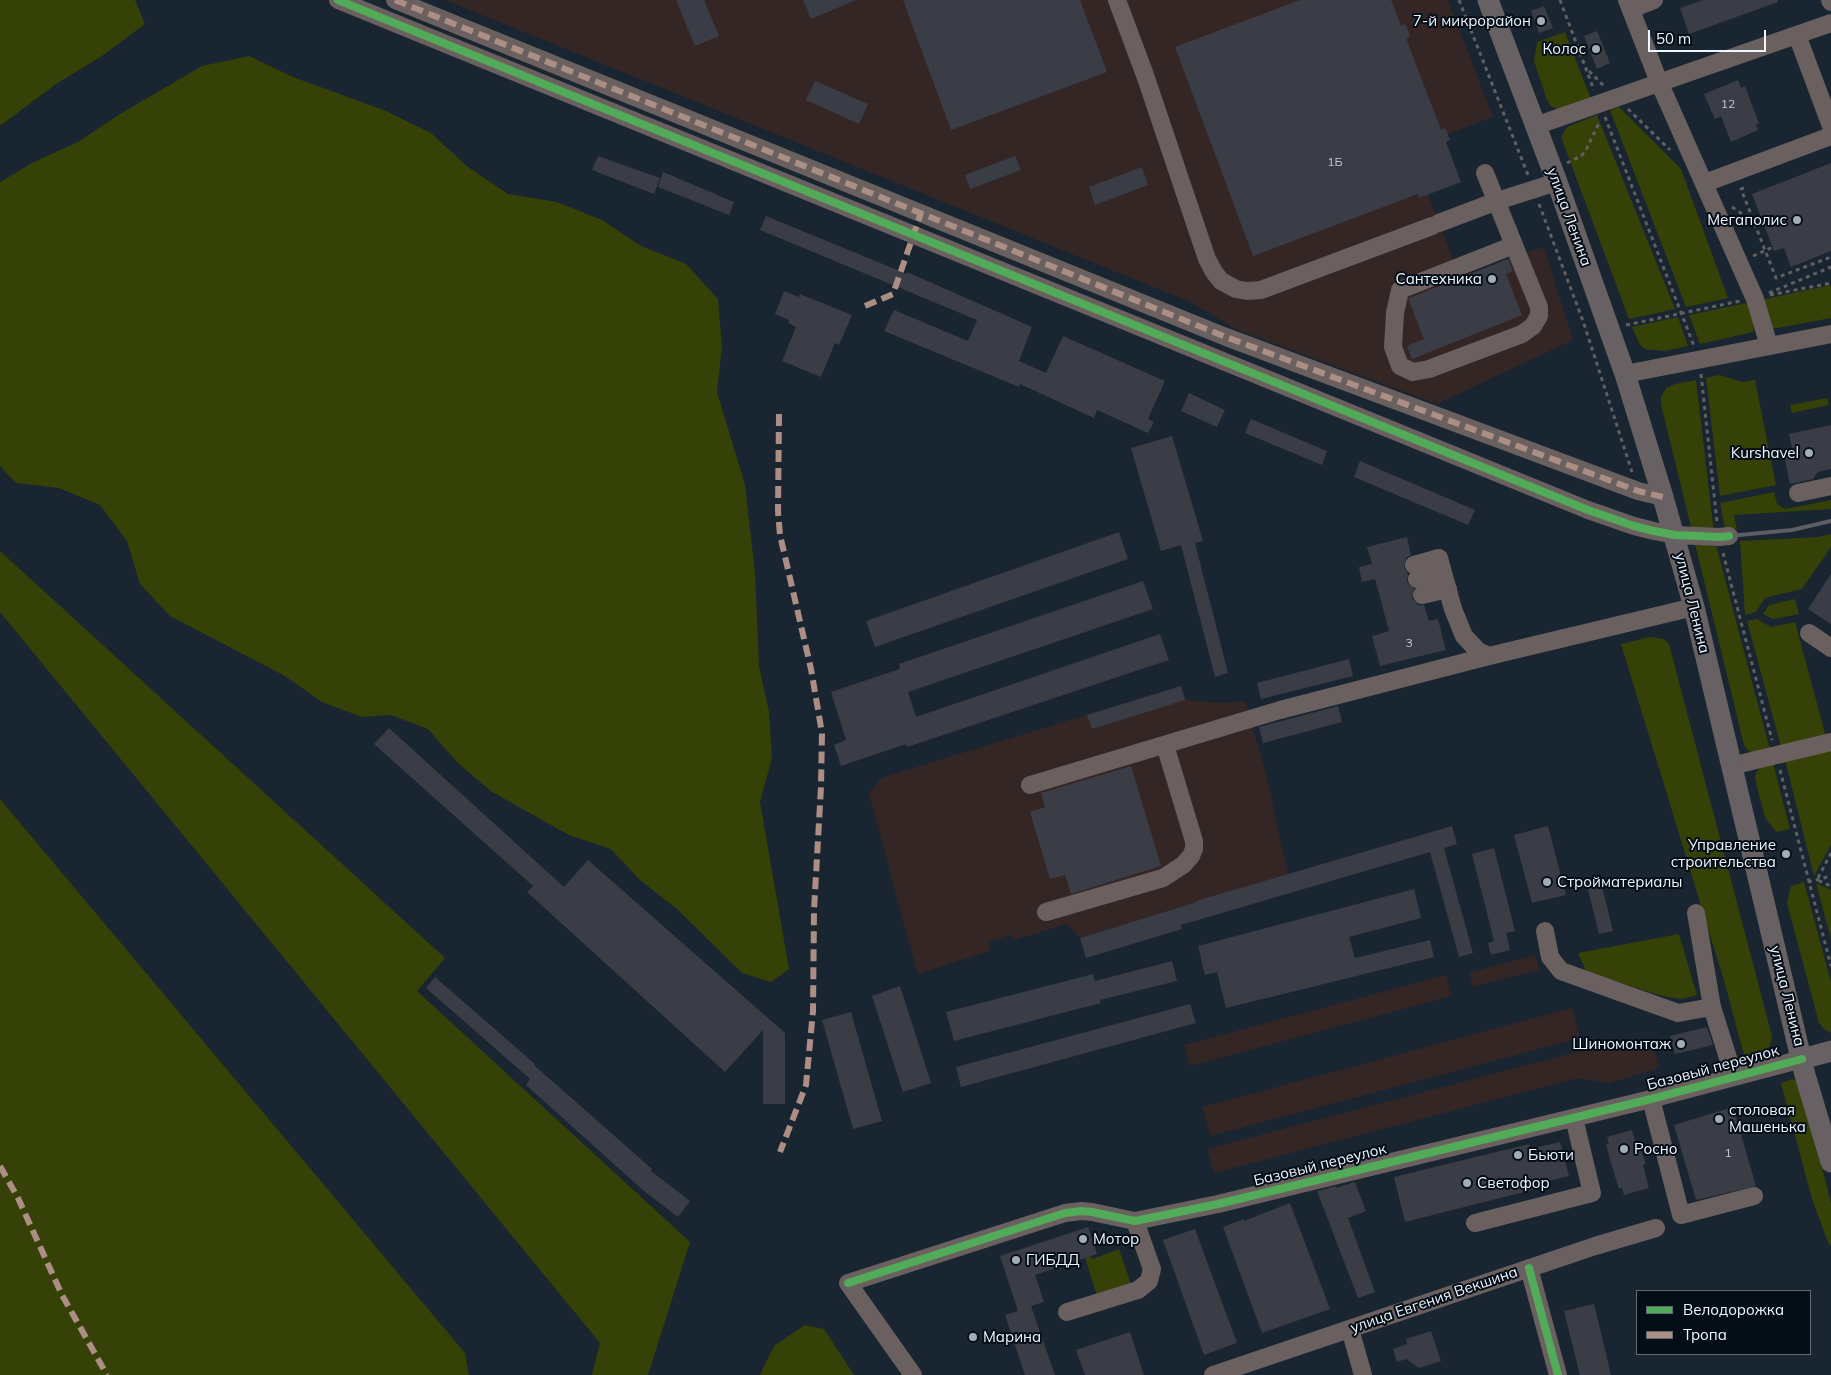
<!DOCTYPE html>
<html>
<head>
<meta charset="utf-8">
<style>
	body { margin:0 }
	#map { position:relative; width:1831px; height:1375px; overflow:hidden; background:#192530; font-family:Mulish,sans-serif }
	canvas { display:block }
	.legend { position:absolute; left:1636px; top:1290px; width:175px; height:65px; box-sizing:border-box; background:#050e17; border:1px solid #626b73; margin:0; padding:6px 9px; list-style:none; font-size:15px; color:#eef6fe }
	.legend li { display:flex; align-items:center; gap:10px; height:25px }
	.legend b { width:25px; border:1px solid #626b73 }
	.scale { position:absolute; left:1648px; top:30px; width:118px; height:22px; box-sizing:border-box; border:2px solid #eef6fe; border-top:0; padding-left:6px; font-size:15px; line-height:18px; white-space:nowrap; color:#eef6fe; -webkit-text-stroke:4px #050e17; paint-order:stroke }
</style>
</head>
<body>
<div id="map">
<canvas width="1831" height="1375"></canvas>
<ul class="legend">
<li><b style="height:6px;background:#51ab58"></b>Велодорожка</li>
<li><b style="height:6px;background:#ac8f84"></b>Тропа</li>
</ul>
<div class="scale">50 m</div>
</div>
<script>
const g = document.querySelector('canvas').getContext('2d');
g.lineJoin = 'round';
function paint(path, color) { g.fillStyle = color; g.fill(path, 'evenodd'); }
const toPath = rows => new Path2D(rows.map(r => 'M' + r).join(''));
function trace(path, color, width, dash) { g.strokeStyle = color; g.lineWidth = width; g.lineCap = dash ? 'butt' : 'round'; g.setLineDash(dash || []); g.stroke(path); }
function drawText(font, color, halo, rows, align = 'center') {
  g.font = font + ' Mulish,sans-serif'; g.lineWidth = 4; g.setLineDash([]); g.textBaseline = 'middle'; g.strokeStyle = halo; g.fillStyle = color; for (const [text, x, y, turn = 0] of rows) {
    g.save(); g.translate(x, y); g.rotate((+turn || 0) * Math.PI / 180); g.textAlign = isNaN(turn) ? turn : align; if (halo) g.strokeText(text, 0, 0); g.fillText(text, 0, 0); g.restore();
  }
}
const industrial = toPath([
	[445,0,1448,0,1493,117,1448,134,1450,140,1446,142,1428,195,1460,277,1510,258,1544,247,1573,340,1437,404,1238,330,1188,301],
	[1181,686,1186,700,1223,703,1245,701,1266,774,1288,874,1080,938,1067,924,1014,940,1010,935,988,942,990,951,918,974,905,929,869,793,881,778],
	[1535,955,1539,970,1472,987,1469,973],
	[1446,975,1452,996,1190,1066,1184,1045],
	[1572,1008,1580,1038,1210,1136,1202,1107],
	[1653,1044,1660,1068,1609,1083,1578,1078,1214,1173,1207,1149,1584,1050]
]);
const green = toPath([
	[0,0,135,0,145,24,102,56,56,84,0,126],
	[1565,32,1591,99,1562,109,1557,109,1551,106,1547,100,1534,61,1537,42],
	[249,56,293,77,386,111,431,133,468,167,508,194,557,202,602,220,641,246,686,264,718,299,722,346,717,392,745,485,755,573,759,666,769,712,772,758,760,802,789,969,771,982,742,973,677,909,640,880,611,849,569,835,492,792,458,763,428,729,391,715,362,717,322,702,285,676,170,616,140,584,127,541,100,505,59,488,16,483,0,466,0,182,34,162,78,142,120,114,202,66],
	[1619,107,1681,169,1728,298,1686,307,1610,110],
	[1597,115,1675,309,1629,319,1561,137,1567,127],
	[1831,285,1831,318,1778,328,1772,328,1761,300],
	[1747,303,1754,325,1753,332,1700,344,1689,315],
	[1678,317,1688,346,1665,351,1645,349,1640,345,1632,327],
	[1719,375,1742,382,1755,380,1776,485,1720,496,1706,378],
	[1696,380,1715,541,1770,750,1753,753,1748,751,1744,745,1661,404,1661,397,1666,388,1675,384],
	[1827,398,1829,405,1792,413,1790,405],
	[1774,492,1777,504,1785,509,1831,500,1831,509,1734,515,1737,529,1725,528,1720,503],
	[1831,534,1831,547,1802,589,1765,598,1756,612,1745,615,1740,541,1818,537],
	[0,551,445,958,417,991,690,1242,648,1375,592,1375,600,1343,0,612],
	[1795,599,1799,614,1773,619,1763,614,1769,605],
	[1757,619,1771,627,1795,622,1826,737,1781,747,1747,621],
	[1650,637,1664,639,1669,644,1772,1036,1770,1046,1765,1052,1754,1057,1745,1059,1725,984,1621,644],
	[1831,749,1831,845,1814,876,1785,760],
	[1773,763,1790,829,1776,832,1765,817,1755,779,1756,773,1759,769],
	[0,799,465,1353,469,1375,0,1375],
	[1804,882,1831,982,1831,1033,1824,1029,1819,1023,1787,903,1791,886],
	[1816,883,1831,890,1831,939],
	[1679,934,1697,995,1682,999,1667,997,1652,993,1586,971,1578,953],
	[1793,1079,1800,1082,1831,1203,1831,1245,1829,1245,1812,1199,1781,1083],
	[1119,1249,1130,1281,1130,1288,1098,1299,1085,1258,1091,1256,1092,1259],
	[805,1325,824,1329,854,1375,760,1375,774,1346]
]);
const building = toPath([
	[676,0,704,0,719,36,695,46],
	[803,0,856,0,811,19],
	[903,0,1080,0,1107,72,951,130],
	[1300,0,1391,0,1401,26,1405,24,1410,36,1406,38,1441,130,1445,128,1450,140,1446,142,1461,182,1419,198,1418,194,1253,256,1175,47],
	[1703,0,1778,0,1778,2,1689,34,1680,8],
	[1544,6,1553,28,1539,33,1531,11],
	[1597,31,1610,63,1597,69,1584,36],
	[1738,80,1741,88,1745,86,1759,123,1756,124,1758,130,1731,142,1721,116,1715,119,1704,94],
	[815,81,868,104,859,124,806,100],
	[598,156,660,178,654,194,592,170],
	[1015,156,1021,170,970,189,965,175],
	[1831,163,1831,251,1791,267,1784,248,1774,251,1752,194],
	[1142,167,1148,185,1095,205,1089,187],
	[663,172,734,202,729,215,658,187],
	[766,216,907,274,907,272,1032,327,1019,361,1046,373,1063,336,1165,381,1148,419,1154,422,1148,433,1097,410,1094,418,1020,384,1019,387,884,331,894,310,968,341,977,320,760,230],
	[1508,259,1513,271,1506,274,1522,315,1412,359,1407,346,1424,339,1409,301,1409,298],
	[784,291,799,297,800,294,852,315,839,345,835,343,821,377,782,361,796,327,788,323,789,320,775,314],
	[1189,393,1225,410,1217,427,1181,411],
	[1251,419,1327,451,1322,465,1245,433],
	[1831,425,1831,469,1818,472,1813,479,1790,484,1783,450,1792,448,1789,434],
	[1172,436,1203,541,1195,543,1228,673,1215,677,1181,545,1161,551,1131,448],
	[1360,461,1475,510,1468,525,1354,477],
	[1119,532,1128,559,875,647,866,621],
	[1407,537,1411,555,1406,558,1404,567,1408,574,1407,582,1414,589,1412,598,1418,605,1424,605,1429,621,1438,619,1446,650,1380,666,1372,636,1389,631,1375,579,1362,582,1359,567,1372,564,1367,547],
	[1831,574,1831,624,1808,609],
	[1143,581,1153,609,908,692,916,717,1160,634,1169,660,907,747,906,744,841,766,834,745,846,740,831,692,900,669,899,664],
	[1349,659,1353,676,1261,699,1257,683],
	[1181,686,1185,700,1092,729,1087,715],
	[1338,706,1342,722,1263,743,1259,727],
	[389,728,564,887,588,860,785,1033,785,1104,763,1104,763,1030,725,1072,527,892,533,886,374,744],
	[1131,766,1161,866,1071,894,1065,875,1050,879,1030,812,1045,807,1041,793],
	[1452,826,1457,844,1444,848,1473,953,1459,957,1430,852,1181,925,1182,929,1086,958,1080,938,1197,902,1196,901],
	[1548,826,1566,895,1532,903,1514,835],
	[1494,848,1515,931,1506,933,1510,950,1491,955,1488,943,1494,941,1472,854],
	[1600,878,1613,931,1599,934,1586,882],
	[1414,889,1421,918,1349,937,1355,958,1430,940,1434,957,1226,1008,1217,972,1205,975,1198,946],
	[1172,961,1177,981,1100,1000,1101,1003,954,1041,946,1012,1093,974,1095,981],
	[435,977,535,1064,534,1065,652,1169,651,1171,690,1201,678,1217,644,1191,526,1085,530,1079,426,988],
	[900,986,931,1083,903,1092,872,996],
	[1190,1004,1196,1023,961,1087,956,1067],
	[851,1012,882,1121,853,1129,822,1020],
	[1707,1027,1713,1045,1675,1054,1670,1036],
	[1733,1107,1756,1186,1696,1200,1674,1125],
	[1632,1130,1638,1151,1641,1150,1646,1164,1643,1165,1649,1188,1624,1195,1622,1188,1619,1189,1610,1160,1606,1144,1609,1144,1607,1137],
	[1560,1142,1569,1176,1539,1183,1540,1188,1405,1222,1394,1177,1529,1144,1530,1149],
	[1355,1182,1366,1211,1348,1218,1375,1292,1358,1298,1317,1191,1336,1186,1336,1188],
	[1290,1203,1330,1309,1262,1333,1223,1227,1244,1219,1244,1221],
	[1088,1227,1097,1254,1035,1275,1044,1302,1031,1306,1055,1375,1025,1375,1005,1315,1018,1311,1000,1256],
	[1195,1229,1237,1343,1204,1355,1163,1240],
	[1594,1304,1601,1333,1611,1375,1580,1375,1564,1311],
	[1431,1331,1441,1361,1419,1368,1406,1359,1397,1362,1393,1349,1407,1344,1406,1339],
	[1130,1332,1144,1375,1085,1375,1076,1350]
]);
const path = toPath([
	[1459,0,1528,175],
	[1560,0,1594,90],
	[1589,71,1604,86],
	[1628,109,1670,150],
	[1605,117,1694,346],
	[1567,163,1581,156,1585,152,1600,121],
	[1744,188,1741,189,1776,278,1831,257],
	[1539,204,1583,321,1632,472],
	[1732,207,1754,222],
	[1753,256,1773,247],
	[1769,293,1831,267],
	[1770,295,1831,283],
	[1626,325,1740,301],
	[1701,374,1717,522],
	[1723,553,1772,740],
	[1780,770,1831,966],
	[1831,853,1817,880,1831,886],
	[1808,882,1831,876]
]);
const minor = toPath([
	[338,0,1588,510,1634,526,1654,531,1675,535,1720,537,1729,536],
	[395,0,1226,337,1638,491,1663,497],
	[1117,0,1145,75,1207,259,1214,272,1221,281,1236,289,1247,291,1261,290,1432,226],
	[1627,0,1659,82,1755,299,1769,346],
	[1830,0,1831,2],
	[1631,9,1654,0],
	[1797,35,1831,126],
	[1535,126,1831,23],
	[1485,173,1514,245,1400,290,1395,313,1393,347,1400,366,1413,372,1429,369,1522,334,1533,326,1539,316,1539,307,1514,245],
	[1705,183,1831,136],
	[1439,223,1497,201,1557,182],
	[1625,374,1831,334],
	[1798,493,1831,486],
	[1414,565,1439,558,1453,609,1464,636,1478,651,1489,656],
	[1417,579,1443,573],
	[1422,595,1448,589],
	[1809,633,1831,648],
	[1731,766,1831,742],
	[1030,785,1280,710,1489,656,1694,607],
	[1046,912,1163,878,1183,865,1191,856,1194,849,1194,841,1165,745],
	[1696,913,1712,1007,1734,1077],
	[1545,931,1550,957,1561,971,1678,1013,1712,1007],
	[1651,1099,1681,1215,1754,1196],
	[1475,1223,1592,1193,1574,1118],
	[1529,1268,1558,1375],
	[1067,1312,1138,1290,1149,1281,1152,1269,1135,1221],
	[1350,1329,1363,1375],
	[913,1375,848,1283,1065,1213,1081,1211,1092,1212,1135,1221,1218,1204,1651,1099,1802,1059],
	[1213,1375,1595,1246,1656,1228]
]);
const major = toPath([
	[1488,0,1557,182,1625,374,1663,497,1694,607,1805,1075,1831,1162],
	[1802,1059,1831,1051]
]);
const rail = toPath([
	[1729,536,1792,530,1831,521]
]);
const quiet = toPath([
	[395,0,1226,337,1638,491,1663,497],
	[865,306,893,294,921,213],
	[779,414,778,511,780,535,811,669,822,733,821,787,814,910,813,1011,806,1085,780,1152],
	[0,1166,18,1198,62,1295,107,1375]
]);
const cycleway = toPath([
	[338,0,1588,510,1634,526,1654,531,1675,535,1720,537,1729,536],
	[1529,1268,1558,1375],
	[848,1283,1065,1213,1081,1211,1092,1212,1135,1221,1218,1204,1651,1099,1802,1059]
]);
const markers = [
	[1541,21,5,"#a3adb6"],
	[1596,49,5,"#a3adb6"],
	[1797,220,5,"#a3adb6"],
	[1492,279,5,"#a3adb6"],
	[1809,453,5,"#a3adb6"],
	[1786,854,5,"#a3adb6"],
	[1547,882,5,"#a3adb6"],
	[1681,1044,5,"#a3adb6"],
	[1719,1119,5,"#a3adb6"],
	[1624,1149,5,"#a3adb6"],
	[1518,1155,5,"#a3adb6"],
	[1467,1183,5,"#a3adb6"],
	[1083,1239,5,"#a3adb6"],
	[1016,1260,5,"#a3adb6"],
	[973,1337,5,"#a3adb6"]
];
const numberNames = [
	["12",1728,104],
	["1Б",1335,162],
	["3",1409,643],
	["1",1728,1153]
];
const poiNames = [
	["7-й микрорайон",1531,21,"right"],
	["Колос",1586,49,"right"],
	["Мегаполис",1787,220,"right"],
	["Сантехника",1482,279,"right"],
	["Kurshavel",1799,453,"right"],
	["Управление",1776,845,"right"],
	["строительства",1776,862,"right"],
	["Стройматериалы",1557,882],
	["Шиномонтаж",1671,1044,"right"],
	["cтоловая",1729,1110],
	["Машенька",1729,1127],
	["Росно",1634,1149],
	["Бьюти",1528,1155],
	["Светофор",1477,1183],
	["Мотор",1093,1239],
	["ГИБДД",1026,1260],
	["Марина",983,1337]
];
const streetNames = [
	["улица Ленина",1569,217,70],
	["улица Ленина",1692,603,76],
	["улица Ленина",1787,996,76],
	["Базовый переулок",1713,1068,-15],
	["Базовый переулок",1320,1165,-14],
	["улица Евгения Векшина",1434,1300,-19]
];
paint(industrial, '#352626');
paint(green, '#364107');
paint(building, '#3a3d46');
trace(path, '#615f60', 3, [4, 4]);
trace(minor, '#6a605f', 18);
trace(major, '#686163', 21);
trace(rail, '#5b5e63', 4);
trace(quiet, '#ac8f84', 6, [12, 6]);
trace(cycleway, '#51ab58', 8);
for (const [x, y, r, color] of markers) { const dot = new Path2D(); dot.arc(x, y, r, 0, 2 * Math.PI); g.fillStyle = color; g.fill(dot); trace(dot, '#050e17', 2); }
drawText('12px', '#c1c8d0', null, numberNames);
drawText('15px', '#eef6fe', '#050e17', poiNames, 'left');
drawText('15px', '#eef6fe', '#050e17', streetNames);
</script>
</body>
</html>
